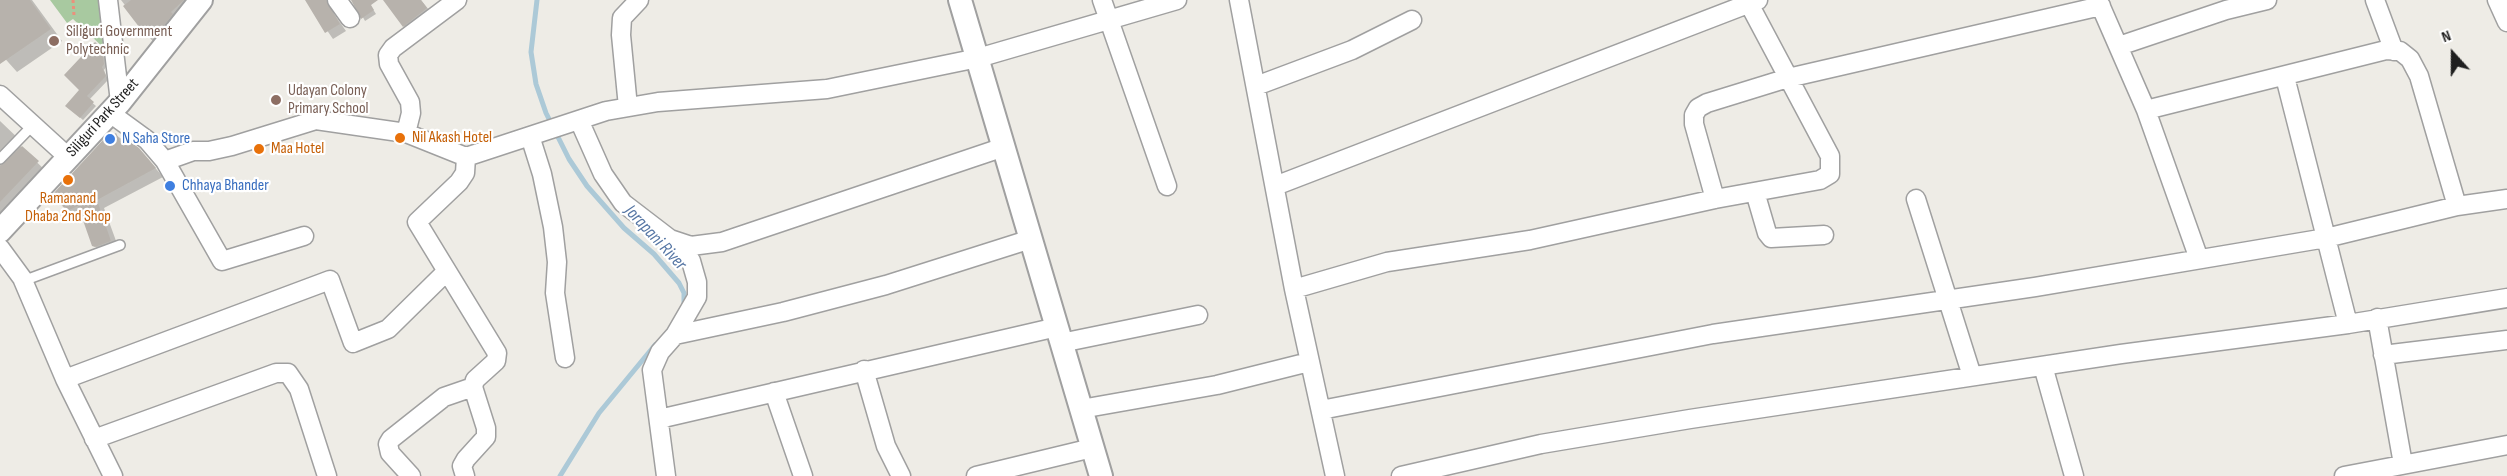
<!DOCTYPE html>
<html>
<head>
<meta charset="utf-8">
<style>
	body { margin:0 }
	#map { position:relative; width:2507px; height:476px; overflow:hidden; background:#eeece6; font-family:"Sofia Sans Condensed",sans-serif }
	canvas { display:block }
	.north { position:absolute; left:2423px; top:24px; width:60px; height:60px; -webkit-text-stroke:4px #fff; paint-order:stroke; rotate:339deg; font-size:16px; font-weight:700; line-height:24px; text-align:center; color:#1f1f1f }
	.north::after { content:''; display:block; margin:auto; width:21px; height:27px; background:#1f1f1f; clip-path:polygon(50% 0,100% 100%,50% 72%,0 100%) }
</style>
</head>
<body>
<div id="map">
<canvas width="2507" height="476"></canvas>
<div class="north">N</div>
</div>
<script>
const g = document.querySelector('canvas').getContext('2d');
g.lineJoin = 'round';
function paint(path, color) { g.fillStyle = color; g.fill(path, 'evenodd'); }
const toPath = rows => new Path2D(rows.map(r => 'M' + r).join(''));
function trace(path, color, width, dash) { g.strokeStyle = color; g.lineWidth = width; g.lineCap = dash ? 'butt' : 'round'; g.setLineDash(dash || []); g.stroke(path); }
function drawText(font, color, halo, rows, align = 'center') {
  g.font = font + ' "Sofia Sans Condensed",sans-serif'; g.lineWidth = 4.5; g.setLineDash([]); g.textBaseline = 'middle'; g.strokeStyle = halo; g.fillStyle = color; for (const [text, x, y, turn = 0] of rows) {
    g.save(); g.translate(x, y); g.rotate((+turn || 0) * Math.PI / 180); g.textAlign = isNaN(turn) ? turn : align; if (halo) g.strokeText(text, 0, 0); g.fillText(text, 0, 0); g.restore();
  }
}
const forest = toPath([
	[50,0,101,0,107,51,73,19,67,23]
]);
const shadow = toPath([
	[0,0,32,0,62,41,17,72,0,53],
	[121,0,188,0,154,43],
	[306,0,331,0,334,14,346,31,333,39],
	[393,0,421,0,433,15,410,32,404,26],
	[369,3,376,14,365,21,357,6],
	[95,44,105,53,106,67,104,70,108,80,89,100,96,106,83,120,67,106,82,90],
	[0,121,21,141,18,144,47,172,0,220],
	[116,135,147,158,163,177,104,208,119,249,102,253,94,245,83,215,77,218,54,195]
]);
const stream = toPath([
	[537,0,531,52,536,84,546,113,569,159,587,186,624,228,654,254,679,283,684,293,684,307],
	[560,476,599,413,655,345]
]);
const building = toPath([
	[0,0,30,0,51,29,0,64],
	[131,0,184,0,171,12,173,14,163,27,146,36,123,6],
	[305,0,326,0,340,24,325,33],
	[351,0,378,0,371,5,374,10,361,19],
	[383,0,421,0,427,8,403,27],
	[95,42,102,48,104,64,102,67,106,76,87,96,94,102,80,118,65,106,79,90,64,75],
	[116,133,120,141,125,138,139,148,156,168,97,200,111,241,95,247,92,246,78,206,67,211,52,195,103,140],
	[22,146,39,161,0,202,0,166]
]);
const path = toPath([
	[73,0,74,16]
]);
const service = toPath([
	[0,159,33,125],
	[23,281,120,245]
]);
const minor = toPath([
	[108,0,120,102],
	[337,0,350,18],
	[1102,0,1167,186],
	[1239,0,1294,289,1335,476],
	[2098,0,2146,110,2386,50,2400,51,2410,59,2419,76,2457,206],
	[2375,0,2394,51],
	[2497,0,2507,22],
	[2119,46,2226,10,2267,0],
	[2285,77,2348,324],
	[1256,86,1352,50,1412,20],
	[0,95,68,157],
	[628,107,621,35,622,18,639,0],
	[2146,110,2199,259],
	[110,113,147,140,165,161,222,261,304,236],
	[579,120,603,174,623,203,670,239,691,246,722,242,1004,147],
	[406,133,411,113,410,102,389,64,388,55,393,48,457,0],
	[530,136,542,174,553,227,557,262,555,293,565,358],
	[165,161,193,151,209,151,232,146,316,120,406,133,466,157,606,111,658,102,827,89,978,58,1177,0],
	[1275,186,1758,0],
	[1755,192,1767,233,1771,238,1824,235],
	[1715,199,1694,124,1694,115,1698,108,1707,103,1788,78,2101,6],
	[1916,199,1972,376],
	[0,248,22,278,65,379,113,476],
	[1294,289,1387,262,1530,240,1715,199,1820,180,1830,174,1830,156,1747,0],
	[2377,318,2403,464],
	[675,335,783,312,886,285,1031,239],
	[1061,343,1198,315],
	[2383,355,2507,340],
	[2043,366,2074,476],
	[864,370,886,446,901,476],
	[65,379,330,280,353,343,388,329,446,272],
	[774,392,803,476],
	[1081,409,1217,385,1309,362],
	[1321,410,1713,334,2035,287,2326,238,2457,206,2507,199],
	[659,419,1057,327],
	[94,439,276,373,288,373,299,389,327,476],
	[411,476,390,453,388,444,391,439,444,397,473,387],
	[465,476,462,466,466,459,486,437,486,428,473,387,475,380,496,361,497,353,417,222,459,182,465,173,466,157],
	[666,476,652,370,660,352,675,335,697,297,697,282,691,261,680,243],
	[976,476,1092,448],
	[1401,476,1541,444,1690,419,2121,354,2348,324,2507,298],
	[2344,476,2507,445]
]);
const tertiary = toPath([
	[960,0,1101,476],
	[0,231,120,102,201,0]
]);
const markers = [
	[54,41,6,"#8d6e63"],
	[276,100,6,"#8d6e63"],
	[400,138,6,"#e8710a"],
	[110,139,6,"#3f7fe0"],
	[259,149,6,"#e8710a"],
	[68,180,6,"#e8710a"],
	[170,186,6,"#3f7fe0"]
];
const educationNames = [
	["Siliguri Government",66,32],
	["Polytechnic",66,50],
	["Udayan Colony",288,91],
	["Primary School",288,109]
];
const streetNames = [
	["Siliguri Park Street",103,118,-48]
];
const foodNames = [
	["Nil Akash Hotel",412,138],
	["Maa Hotel",271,149],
	["Ramanand",68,199,"center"],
	["Dhaba 2nd Shop",68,217,"center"]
];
const shopNames = [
	["N Saha Store",122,139],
	["Chhaya Bhander",182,186]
];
const waterNames = [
	["Jorapani River",655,238,47]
];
paint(forest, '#a8c9a0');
paint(shadow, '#0003');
trace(stream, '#acc9d7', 5);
paint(building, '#b7b2ac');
trace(service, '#a0a0a0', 12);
trace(minor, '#a0a0a0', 21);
trace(tertiary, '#a0a0a0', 26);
trace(path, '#ea917c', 3, [3, 3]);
trace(service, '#fff', 9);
trace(minor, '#fff', 18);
trace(tertiary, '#fff', 22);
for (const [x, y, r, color] of markers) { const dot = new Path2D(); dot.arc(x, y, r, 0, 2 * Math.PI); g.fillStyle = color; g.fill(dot); trace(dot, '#fff', 2); }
drawText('16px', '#785e54', '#fff', educationNames, 'left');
drawText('16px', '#1f1f1f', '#fff', streetNames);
drawText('16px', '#c56008', '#fff', foodNames, 'left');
drawText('16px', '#366cbe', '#fff', shopNames, 'left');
drawText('italic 18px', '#5676a4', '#fff', waterNames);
</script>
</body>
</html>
